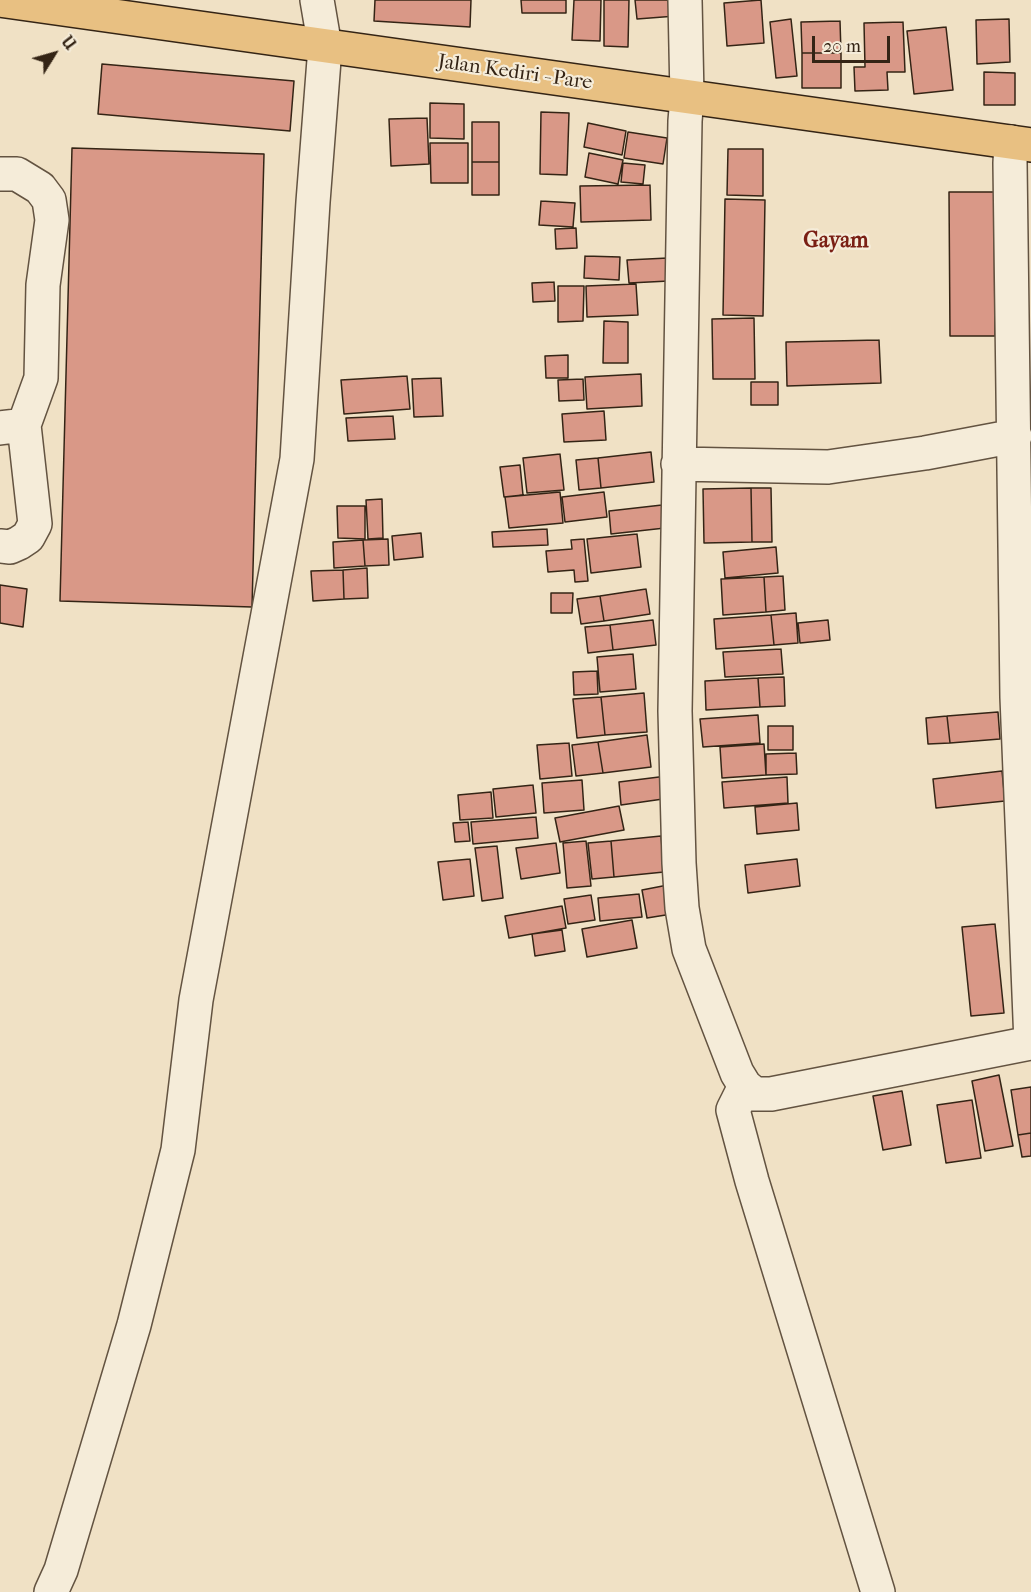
<!DOCTYPE html>
<html>
<head>
<meta charset="utf-8">
<style>
	body { margin:0 }
	#map { position:relative; width:1031px; height:1592px; overflow:hidden; background:#f0e1c5; font-family:"IM FELL French Canon",serif }
	canvas { display:block }
	.north { position:absolute; left:24px; top:24px; width:60px; height:60px; -webkit-text-stroke:4px #f5ecd9; paint-order:stroke; rotate:53deg; font-size:16px; font-weight:700; line-height:24px; text-align:center; color:#342415 }
	.north::after { content:''; display:block; margin:auto; width:21px; height:27px; background:#342415; clip-path:polygon(50% 0,100% 100%,50% 72%,0 100%) }
	.scale { position:absolute; left:812px; top:36px; width:78px; height:27px; box-sizing:border-box; border:3px solid #342415; border-top:0; padding-left:8px; font-size:18px; line-height:21px; white-space:nowrap; color:#342415; -webkit-text-stroke:4px #f5ecd9; paint-order:stroke }
</style>
</head>
<body>
<div id="map">
<canvas width="1031" height="1592"></canvas>
<div class="north">U</div>
<div class="scale">20 m</div>
</div>
<script>
const g = document.querySelector('canvas').getContext('2d');
g.lineJoin = 'round';
function paint(path, color) { g.fillStyle = color; g.fill(path, 'evenodd'); }
const toPath = rows => new Path2D(rows.map(r => 'M' + r).join(''));
function trace(path, color, width, dash) { g.strokeStyle = color; g.lineWidth = width; g.lineCap = dash ? 'butt' : 'round'; g.setLineDash(dash || []); g.stroke(path); }
function drawText(font, color, halo, rows, align = 'center') {
  g.font = font + ' "IM FELL French Canon",serif'; g.lineWidth = 4.5; g.setLineDash([]); g.textBaseline = 'middle'; g.strokeStyle = halo; g.fillStyle = color; for (const [text, x, y, turn = 0] of rows) {
    g.save(); g.translate(x, y); g.rotate((+turn || 0) * Math.PI / 180); g.textAlign = isNaN(turn) ? turn : align; if (halo) g.strokeText(text, 0, 0); g.fillText(text, 0, 0); g.restore();
  }
}
const building = toPath([
	[375,0,471,0,470,27,374,21,375,0],
	[521,0,566,0,566,13,522,13,521,0],
	[574,0,601,0,600,41,572,40,574,0],
	[604,0,629,0,628,47,604,46,604,0],
	[635,0,674,0,676,16,637,19,635,0],
	[761,0,764,43,727,46,724,3,761,0],
	[791,19,797,76,776,78,770,22,791,19],
	[1009,19,1010,62,977,64,976,20,1009,19],
	[840,21,841,53,802,53,801,22,840,21],
	[903,22,905,72,887,72,888,90,855,91,854,67,865,67,864,23,903,22],
	[946,27,953,90,914,94,907,31,946,27],
	[802,53,841,53,841,88,802,88,802,53],
	[102,64,294,81,290,131,98,114,102,64],
	[984,72,1015,73,1015,105,984,105,984,72],
	[430,103,464,104,464,139,430,138,430,103],
	[541,112,569,113,567,175,540,174,541,112],
	[427,118,429,164,391,166,389,119,427,118],
	[472,122,499,122,499,162,472,162,472,122],
	[588,123,626,131,622,155,584,147,588,123],
	[628,132,667,138,663,164,624,158,628,132],
	[430,143,468,143,468,183,431,183,430,143],
	[72,148,264,154,252,607,60,601,72,148],
	[728,149,763,149,763,196,727,195,728,149],
	[589,153,623,160,618,184,585,177,589,153],
	[472,162,499,162,499,195,472,195,472,162],
	[623,163,645,165,643,184,621,182,623,163],
	[650,185,651,220,581,222,580,186,650,185],
	[949,192,994,192,995,336,950,336,949,192],
	[725,199,765,200,763,316,723,315,725,199],
	[541,201,575,203,573,227,539,225,541,201],
	[576,228,577,248,556,249,555,229,576,228],
	[585,256,620,257,619,280,584,278,585,256],
	[668,258,669,281,629,283,627,260,668,258],
	[554,282,555,301,533,302,532,283,554,282],
	[636,284,638,315,587,317,586,286,636,284],
	[558,286,584,286,583,321,558,322,558,286],
	[754,318,755,379,713,379,712,319,754,318],
	[604,321,628,322,628,363,603,363,604,321],
	[879,340,881,383,787,386,786,342,879,340],
	[568,355,568,378,546,378,545,356,568,355],
	[641,374,642,406,587,409,585,377,641,374],
	[407,376,410,409,344,414,341,380,407,376],
	[441,378,443,416,414,417,412,379,441,378],
	[583,379,584,400,559,401,558,380,583,379],
	[751,382,778,382,778,405,751,405,751,382],
	[604,411,606,440,564,442,562,414,604,411],
	[393,416,395,439,348,441,346,418,393,416],
	[651,452,654,482,601,488,598,458,651,452],
	[560,454,564,490,527,493,523,458,560,454],
	[598,458,601,488,579,490,576,460,598,458],
	[520,465,523,495,504,497,500,467,520,465],
	[751,488,752,542,704,543,703,489,751,488],
	[751,488,771,488,772,542,752,542,751,488],
	[560,492,563,523,509,528,505,497,560,492],
	[604,492,607,517,565,522,562,497,604,492],
	[382,499,383,538,368,539,366,500,382,499],
	[662,505,665,528,611,534,609,511,662,505],
	[337,506,365,506,365,539,338,538,337,506],
	[547,529,548,545,493,547,492,532,547,529],
	[421,533,423,557,394,560,392,536,421,533],
	[637,534,641,567,591,573,587,539,637,534],
	[388,539,389,565,365,566,363,540,388,539],
	[584,539,588,581,575,582,574,570,548,572,546,551,572,549,571,540,584,539],
	[363,540,365,566,334,568,333,542,363,540],
	[776,547,778,573,725,578,723,552,776,547],
	[367,568,368,598,344,599,343,570,367,568],
	[343,570,344,599,313,601,311,571,343,570],
	[783,576,785,610,766,612,764,577,783,576],
	[764,577,766,612,723,615,721,579,764,577],
	[0,585,27,589,23,627,0,623,0,585],
	[646,589,650,614,604,621,600,596,646,589],
	[551,593,573,593,572,613,551,613,551,593],
	[600,596,604,621,581,624,577,599,600,596],
	[796,613,798,643,774,645,771,615,796,613],
	[771,615,774,645,716,649,714,619,771,615],
	[653,620,656,645,613,650,610,625,653,620],
	[828,620,830,640,800,643,798,623,828,620],
	[610,625,613,650,588,653,585,627,610,625],
	[781,649,783,674,725,677,723,652,781,649],
	[633,654,636,689,600,692,597,657,633,654],
	[597,671,598,694,574,695,573,672,597,671],
	[784,677,785,706,760,707,758,678,784,677],
	[758,678,760,707,706,710,705,681,758,678],
	[644,693,647,732,605,735,601,697,644,693],
	[601,697,605,735,577,738,573,699,601,697],
	[998,712,1000,739,950,743,947,716,998,712],
	[758,715,760,743,703,747,700,719,758,715],
	[947,716,950,743,928,744,926,718,947,716],
	[768,726,793,726,793,750,768,750,768,726],
	[647,735,651,767,603,773,598,742,647,735],
	[598,742,603,773,576,776,572,745,598,742],
	[569,743,572,776,540,779,537,745,569,743],
	[764,744,766,775,722,778,720,747,764,744],
	[796,753,797,774,766,775,766,754,796,753],
	[1002,771,1005,801,936,808,933,779,1002,771],
	[667,776,670,798,621,805,619,782,667,776],
	[787,777,788,803,724,808,722,782,787,777],
	[582,780,584,810,544,813,542,783,582,780],
	[533,785,536,813,496,817,493,789,533,785],
	[491,792,493,818,460,820,458,795,491,792],
	[797,803,799,830,757,834,755,807,797,803],
	[619,806,624,830,560,842,555,818,619,806],
	[536,817,538,838,473,844,471,822,536,817],
	[468,822,470,841,455,842,453,823,468,822],
	[661,836,664,872,614,877,611,841,661,836],
	[586,841,591,886,567,888,563,843,586,841],
	[611,841,614,877,592,879,588,843,611,841],
	[556,843,560,873,521,879,516,848,556,843],
	[497,846,503,898,482,901,475,848,497,846],
	[470,859,474,896,443,900,438,862,470,859],
	[797,859,800,886,748,893,745,865,797,859],
	[673,884,678,913,647,918,642,890,673,884],
	[639,894,642,917,600,921,598,898,639,894],
	[591,895,595,920,568,924,564,899,591,895],
	[562,906,566,928,509,938,505,916,562,906],
	[632,920,637,948,587,957,582,929,632,920],
	[995,924,1004,1013,971,1016,962,927,995,924],
	[562,930,565,951,535,956,532,934,562,930],
	[999,1075,1013,1146,985,1151,972,1081,999,1075],
	[1031,1087,1031,1133,1018,1135,1011,1090,1031,1087],
	[902,1091,911,1145,883,1150,873,1096,902,1091],
	[972,1100,981,1158,946,1163,937,1105,972,1100],
	[1031,1133,1031,1156,1022,1157,1018,1135,1031,1133]
]);
const minor = toPath([
	[685,0,687,97,685,121,675,711,679,863,682,908,689,949,737,1073,745,1086,755,1094,771,1094,1031,1043],
	[1011,142,1010,163,1017,697,1031,1043],
	[0,174,17,174,40,188,49,200,52,220,43,285,41,378,24,425,0,428],
	[678,464,828,467,925,453,1015,436],
	[0,546,10,547,19,543,28,537,35,524,24,425],
	[745,1086,733,1110,752,1181,878,1592],
	[51,1592,61,1570,134,1325,178,1150,196,1000,297,459,313,202,325,47,317,0]
]);
const major = toPath([
	[0,0,1031,145]
]);
const streetNames = [
	["Jalan Kediri - Pare",515,73,8]
];
const quarterNames = [
	["Gayam",836,242]
];
paint(building, '#d99887');
trace(building, '#342415', 1.5);
trace(minor, '#635341', 36);
trace(major, '#342415', 36);
trace(minor, '#f5ecd9', 33);
trace(major, '#e8c082', 33);
drawText('20px', '#342415', '#f5ecd9', streetNames);
drawText('bold 22px', '#7a1f14', '#f5ecd9', quarterNames);
</script>
</body>
</html>
